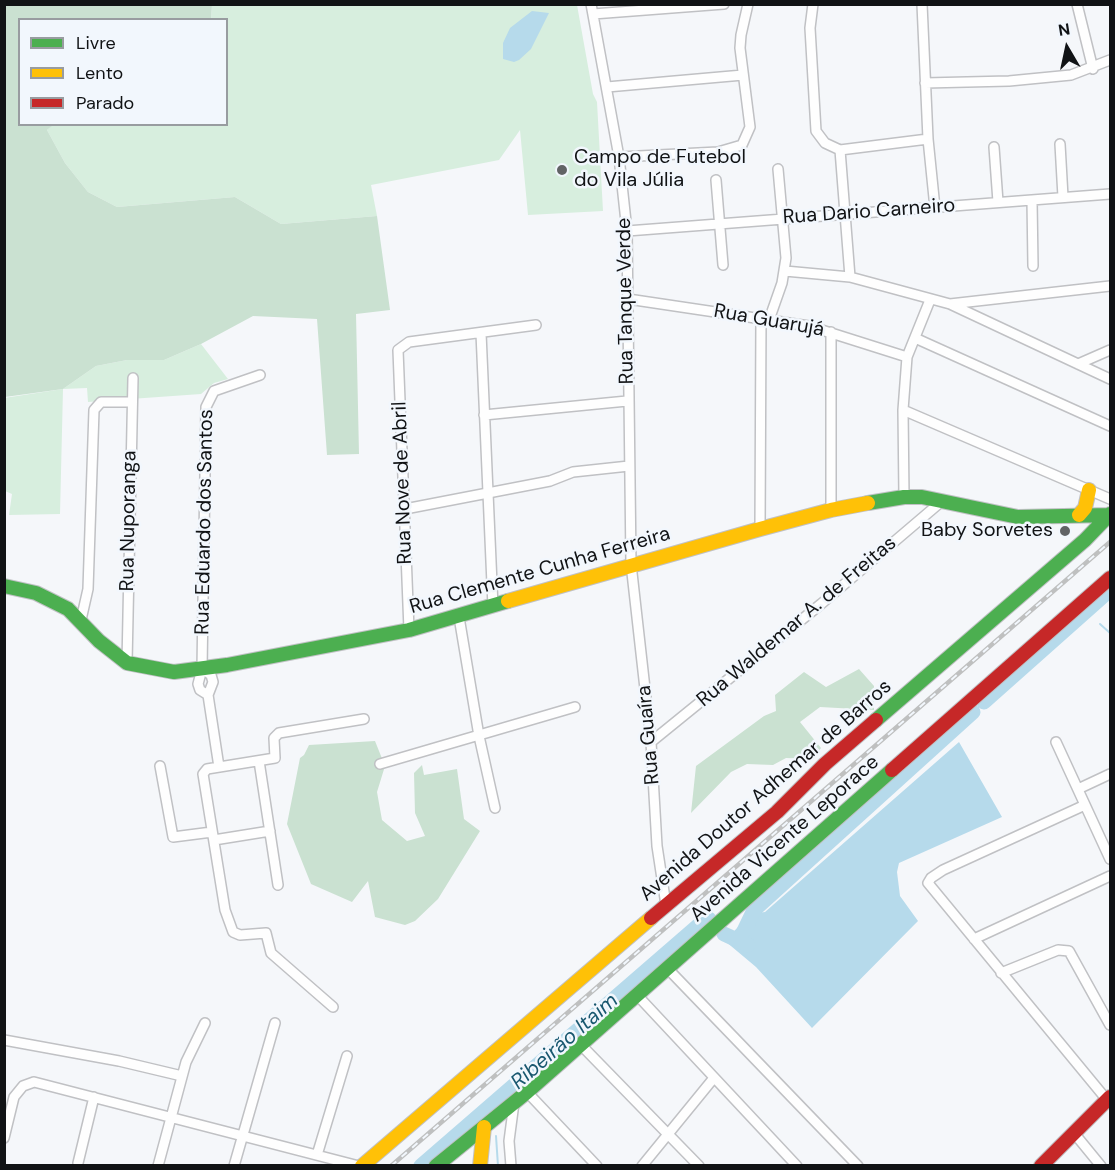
<!DOCTYPE html>
<html>
<head>
<meta charset="utf-8">
<style>
	body { margin:0 }
	#map { position:relative; width:1115px; height:1170px; overflow:hidden; background:#f5f7fa; font-family:"DM Sans",sans-serif }
	canvas { display:block }
	.frame { position:absolute; inset:0; border:6px solid #111315; pointer-events:none }
	.legend { position:absolute; left:18px; top:18px; width:210px; height:108px; box-sizing:border-box; background:#f2f7fd; border:2px solid #989ca0; margin:0; padding:8px 10px; list-style:none; font-size:18px; color:#111315 }
	.legend li { display:flex; align-items:center; gap:12px; height:30px }
	.legend b { width:30px; border:2px solid #989ca0 }
	.north { position:absolute; left:1037px; top:18px; width:60px; height:60px; -webkit-text-stroke:4px #f2f7fd; paint-order:stroke; rotate:351deg; font-size:16px; font-weight:700; line-height:24px; text-align:center; color:#111315 }
	.north::after { content:''; display:block; margin:auto; width:21px; height:27px; background:#111315; clip-path:polygon(50% 0,100% 100%,50% 72%,0 100%) }
</style>
</head>
<body>
<div id="map">
<canvas width="1115" height="1170"></canvas>
<div class="frame"></div>
<ul class="legend">
<li><b style="height:8px;background:#4caf50"></b>Livre</li>
<li><b style="height:8px;background:#ffc107"></b>Lento</li>
<li><b style="height:8px;background:#c62828"></b>Parado</li>
</ul>
<div class="north">N</div>
</div>
<script>
const g = document.querySelector('canvas').getContext('2d');
g.lineJoin = 'round';
function paint(path, color) { g.fillStyle = color; g.fill(path, 'evenodd'); }
const toPath = rows => new Path2D(rows.map(r => 'M' + r).join(''));
function trace(path, color, width, dash) { g.strokeStyle = color; g.lineWidth = width; g.lineCap = dash ? 'butt' : 'round'; g.setLineDash(dash || []); g.stroke(path); }
function drawText(font, color, halo, rows, align = 'center') {
  g.font = font + ' "DM Sans",sans-serif'; g.lineWidth = 5; g.setLineDash([]); g.textBaseline = 'middle'; g.strokeStyle = halo; g.fillStyle = color; for (const [text, x, y, turn = 0] of rows) {
    g.save(); g.translate(x, y); g.rotate((+turn || 0) * Math.PI / 180); g.textAlign = isNaN(turn) ? turn : align; if (halo) g.strokeText(text, 0, 0); g.fillText(text, 0, 0); g.restore();
  }
}
const green = toPath([
	[212,5,577,5,593,94,597,102,603,211,528,215,520,130,499,160,371,185,377,216,281,224,235,197,117,207,88,192,65,163,47,130,53,124,226,124,226,20,211,19],
	[201,344,228,379,214,383,201,394,88,402,87,388,63,389,60,514,9,515,12,494,5,491,4,398,63,389,96,366,127,360,164,360]
]);
const forest = toPath([
	[4,5,212,5,211,19,20,20,20,124,53,125,47,130,65,163,88,192,117,207,235,197,281,224,377,216,390,310,356,314,359,454,327,455,317,319,253,316,201,344,164,360,127,360,96,366,63,389,5,397],
	[859,669,874,686,874,710,820,707,800,722,821,748,813,759,786,758,773,765,747,764,731,772,691,813,696,766,764,716,776,711,775,695,804,672,826,687],
	[375,741,385,766,377,792,382,820,407,841,425,836,415,813,414,773,422,765,424,775,457,769,464,819,480,831,438,899,415,921,405,925,375,917,368,881,352,902,311,884,287,824,300,758,304,755,309,745]
]);
const water = toPath([
	[532,11,549,13,531,49,519,60,514,62,503,59,503,43,510,28],
	[959,742,1002,817,899,863,897,872,900,896,918,921,812,1028,756,967,725,941,750,914,765,912]
]);
const stream = toPath([
	[1100,624,1110,633],
	[464,1129,470,1131],
	[496,1136,498,1166]
]);
const river = toPath([
	[984,702,1110,590],
	[744,931,754,910,973,712],
	[724,934,748,945],
	[421,1166,706,919,709,919]
]);
const street = toPath([
	[591,4,619,157,627,231,631,564,651,742,657,846,666,905],
	[813,4,810,28,816,131,825,143,840,150],
	[922,4,928,139,935,208],
	[1077,4,1093,69],
	[593,14,724,4],
	[925,83,1009,81,1071,75,1110,60],
	[607,87,743,75],
	[1060,144,1063,197],
	[994,147,998,202],
	[840,150,850,277],
	[840,150,928,139],
	[619,157,718,152,742,145,750,127,740,48,741,35,748,4],
	[716,180,723,265],
	[1032,200,1033,266],
	[627,231,1110,194],
	[785,271,850,277,950,304,1110,379],
	[628,299,809,326,907,357],
	[950,304,1110,286],
	[769,320,782,283,786,258,778,169],
	[831,332,831,510],
	[481,333,493,607],
	[915,338,1110,426],
	[1078,364,1110,350],
	[903,410,1110,499],
	[484,415,627,401],
	[904,497,903,410,907,357,930,300],
	[405,509,550,481,573,472,629,466],
	[760,529,761,318],
	[459,617,479,736,495,808],
	[81,620,88,589,94,410,101,402,131,402],
	[409,630,398,350,409,342,536,325],
	[127,663,133,378],
	[202,669,211,675,213,682,208,695,219,767],
	[208,695,200,690,198,684,202,669,206,407,214,391,260,375],
	[651,742,821,604,942,501],
	[1056,742,1110,859],
	[259,761,278,885],
	[380,764,575,707],
	[160,766,173,837,212,832],
	[1078,789,1110,774],
	[1085,805,943,870,931,878,928,883,1107,1100],
	[214,840,270,831],
	[974,939,1110,876],
	[668,969,858,1166],
	[1001,973,1058,950,1069,951,1110,1025],
	[637,995,797,1166],
	[333,1007,271,953,266,933,240,935,233,932,225,910,203,774,207,769,275,758,274,738,279,733,364,719],
	[4,1040,119,1061,182,1076],
	[581,1045,699,1166],
	[527,1092,597,1166],
	[1074,1133,1101,1166],
	[4,1138,14,1097,23,1086,34,1082,359,1166],
	[317,1155,347,1056],
	[78,1163,94,1097],
	[158,1166,186,1062,205,1023],
	[234,1166,275,1023],
	[511,1166,509,1141,514,1103],
	[642,1166,713,1079]
]);
const fast = toPath([
	[868,503,904,497,922,497,1018,517,1109,515],
	[4,586,36,593,68,609,99,641,127,663,174,672,227,665,409,630,508,601],
	[876,720,1085,540,1110,514],
	[436,1166,527,1092,892,770]
]);
const slow = toPath([
	[1079,515,1085,508,1089,490],
	[508,601,760,529,831,510,868,503],
	[362,1166,651,918],
	[480,1166,484,1127]
]);
const jam = toPath([
	[892,770,1110,578],
	[651,918,777,812,825,764,876,720],
	[1041,1166,1110,1097]
]);
const rail = toPath([
	[391,1166,1110,542]
]);
const markers = [
	[562,170,6,"#616365"],
	[1065,531,6,"#616365"]
];
const poiNames = [
	["Campo de Futebol",574,158],
	["do Vila Júlia",574,181],
	["Baby Sorvetes",1053,531,"right"]
];
const streetNames = [
	["Rua Dario Carneiro",869,212,-4],
	["Rua Tanque Verde",626,301,-91],
	["Rua Guarujá",769,321,10],
	["Rua Nove de Abril",403,483,-92],
	["Rua Nuporanga",129,521,-89],
	["Rua Eduardo dos Santos",205,522,-89],
	["Rua Clemente Cunha Ferreira",540,571,-16],
	["Rua Waldemar A. de Freitas",797,622,-40],
	["Rua Guaíra",649,735,-95],
	["Avenida Doutor Adhemar de Barros",766,791,-41],
	["Avenida Vicente Leporace",785,839,-41]
];
const waterNames = [
	["Ribeirão Itaim",565,1042,-41]
];
paint(green, '#d7eede');
paint(forest, '#cae1d1');
paint(water, '#b6daeb');
trace(stream, '#b6daeb', 2);
trace(river, '#b6daeb', 15);
trace(street, '#c0c1c4', 12);
trace(fast, '#c0c1c4', 16);
trace(slow, '#c0c1c4', 16);
trace(jam, '#c0c1c4', 16);
trace(street, '#fefefe', 9);
trace(fast, '#4caf50', 14);
trace(slow, '#ffc107', 14);
trace(jam, '#c62828', 14);
trace(rail, '#bfc0c0', 4.5);
trace(rail, '#f2f7fd', 2, [7]);
for (const [x, y, r, color] of markers) { const dot = new Path2D(); dot.arc(x, y, r, 0, 2 * Math.PI); g.fillStyle = color; g.fill(dot); trace(dot, '#f2f7fd', 2); }
drawText('20px', '#111315', '#f2f7fd', poiNames, 'left');
drawText('20px', '#111315', '#f2f7fd', streetNames);
drawText('italic 21px', '#195870', '#f2f7fd', waterNames);
</script>
</body>
</html>
